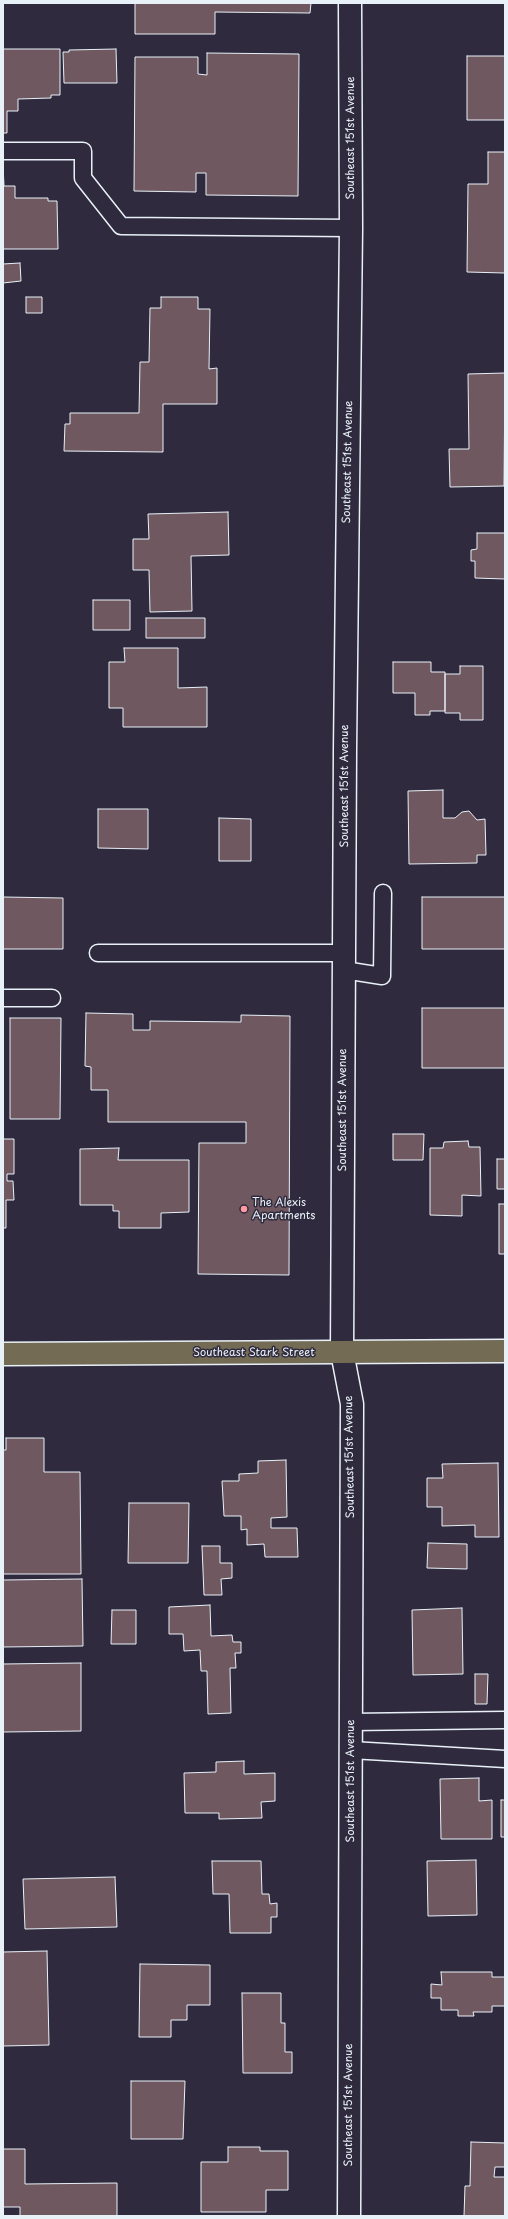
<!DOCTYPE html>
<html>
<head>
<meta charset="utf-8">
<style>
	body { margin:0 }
	#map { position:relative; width:508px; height:2219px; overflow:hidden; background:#2f2a3d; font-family:"Playpen Sans",sans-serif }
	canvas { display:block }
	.frame { position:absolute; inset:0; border:4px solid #e8f1f8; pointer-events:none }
</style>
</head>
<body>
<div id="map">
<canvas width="508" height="2219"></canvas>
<div class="frame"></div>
</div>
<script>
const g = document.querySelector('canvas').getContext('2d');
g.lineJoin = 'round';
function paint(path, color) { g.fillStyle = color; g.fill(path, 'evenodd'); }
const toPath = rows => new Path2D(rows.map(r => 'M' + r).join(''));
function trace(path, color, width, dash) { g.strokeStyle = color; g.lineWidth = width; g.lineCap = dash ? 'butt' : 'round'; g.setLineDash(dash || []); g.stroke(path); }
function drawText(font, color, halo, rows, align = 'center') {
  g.font = font + ' "Playpen Sans",sans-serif'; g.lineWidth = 3; g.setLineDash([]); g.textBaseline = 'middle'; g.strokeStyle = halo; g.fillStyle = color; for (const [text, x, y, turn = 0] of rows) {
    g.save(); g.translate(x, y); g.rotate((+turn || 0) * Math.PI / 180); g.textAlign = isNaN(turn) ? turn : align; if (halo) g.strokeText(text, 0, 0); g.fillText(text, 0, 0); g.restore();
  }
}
const building = toPath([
	[135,3,311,3,310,13,215,12,215,34,135,34,135,3],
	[3,49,60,49,60,95,51,95,51,98,18,99,18,111,7,111,7,133,3,133,3,49],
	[116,49,117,83,64,83,63,52,69,52,69,50,116,49],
	[207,53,299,54,298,196,206,195,206,173,196,173,196,192,134,191,135,57,198,57,198,74,207,75,207,53],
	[467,56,505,56,505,120,467,120,467,56],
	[488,152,505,152,505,273,467,272,468,184,488,184,488,152],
	[3,165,4,186,15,186,15,198,48,198,48,201,57,201,58,249,3,249,3,165],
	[20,263,21,281,3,283,3,264,20,263],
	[26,297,42,297,42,313,26,313,26,297],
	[161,297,198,297,198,309,210,309,209,369,217,368,217,404,163,404,163,452,64,451,65,424,70,424,70,413,139,413,140,362,149,362,150,308,161,308,161,297],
	[505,373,504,486,450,487,449,449,469,449,468,374,505,373],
	[228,512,229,555,191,556,192,611,150,612,149,570,133,570,133,539,149,539,148,514,228,512],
	[477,533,505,533,505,579,475,578,475,561,471,561,471,550,477,549,477,533],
	[93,600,130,600,130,630,93,630,93,600],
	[146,618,205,618,205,638,146,638,146,618],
	[124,648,178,648,178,688,207,687,207,727,123,727,123,708,109,708,109,662,125,662,124,648],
	[393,662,431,662,431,672,445,672,445,711,430,711,430,715,415,715,415,693,393,693,393,662],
	[460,666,483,666,483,720,460,720,460,713,445,713,445,674,460,674,460,666],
	[443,790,443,818,455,818,462,812,469,811,477,820,485,819,486,855,477,855,477,863,409,864,408,791,443,790],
	[98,809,148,809,148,849,98,848,98,809],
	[219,818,251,819,251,861,219,861,219,818],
	[3,897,63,898,63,949,3,949,3,897],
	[422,897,505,897,505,949,422,949,422,897],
	[422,1008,505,1008,505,1068,422,1068,422,1008],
	[86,1013,133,1014,133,1030,150,1030,150,1021,241,1022,241,1015,290,1016,289,1275,198,1274,199,1143,246,1143,246,1122,108,1122,108,1090,91,1090,91,1067,85,1066,86,1013],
	[10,1018,61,1018,60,1119,10,1119,10,1018],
	[393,1134,424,1134,423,1160,393,1160,393,1134],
	[3,1139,14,1139,14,1174,7,1174,7,1181,13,1181,14,1200,6,1200,6,1228,3,1228,3,1139],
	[468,1141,469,1147,480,1147,481,1196,462,1195,462,1216,430,1215,430,1148,443,1148,444,1142,468,1141],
	[119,1148,118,1160,189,1160,189,1212,161,1213,161,1228,119,1228,119,1211,113,1211,113,1205,80,1205,80,1149,119,1148],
	[497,1159,505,1159,505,1189,497,1189,497,1159],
	[499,1204,505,1204,505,1254,499,1254,499,1204],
	[6,1438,44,1438,44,1472,80,1472,81,1574,3,1574,3,1450,6,1450,6,1438],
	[286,1460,287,1517,271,1518,271,1528,297,1528,298,1557,265,1557,264,1544,247,1545,247,1529,241,1530,241,1516,224,1516,222,1481,239,1481,239,1474,258,1473,258,1461,286,1460],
	[498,1463,499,1537,475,1537,475,1525,442,1526,442,1507,427,1507,427,1478,443,1478,442,1464,498,1463],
	[129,1503,189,1503,188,1563,128,1563,129,1503],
	[428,1543,467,1544,467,1569,427,1568,428,1543],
	[202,1546,220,1546,220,1563,232,1563,232,1578,221,1579,222,1595,204,1595,202,1546],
	[82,1579,83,1646,3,1647,3,1580,82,1579],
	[210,1605,211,1636,232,1635,233,1642,241,1642,241,1653,235,1653,236,1668,230,1668,231,1713,208,1714,207,1671,201,1671,200,1650,184,1651,183,1634,169,1634,169,1607,210,1605],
	[462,1608,463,1674,413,1675,412,1610,462,1608],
	[112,1610,136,1610,136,1644,111,1644,112,1610],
	[81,1663,81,1731,3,1732,3,1664,81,1663],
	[475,1674,488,1674,487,1704,475,1704,475,1674],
	[244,1761,244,1774,275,1773,275,1801,261,1802,262,1818,219,1819,219,1813,185,1813,184,1773,216,1772,216,1762,244,1761],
	[479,1778,479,1801,492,1800,492,1839,441,1839,440,1779,479,1778],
	[501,1800,505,1800,505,1837,501,1837,501,1800],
	[476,1860,477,1915,428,1916,427,1861,476,1860],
	[212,1861,261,1861,262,1894,269,1894,270,1904,277,1903,277,1917,271,1917,271,1933,230,1933,229,1894,213,1894,212,1861],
	[115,1877,117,1927,25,1929,23,1879,115,1877],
	[47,1951,49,2045,3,2046,3,1952,47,1951],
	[140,1964,210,1965,210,2005,187,2005,187,2020,171,2020,171,2037,139,2037,140,1964],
	[441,1972,492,1972,492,1977,505,1977,505,2006,492,2006,492,2012,473,2012,474,2016,458,2016,458,2010,441,2010,441,1998,431,1998,431,1984,442,1985,441,1972],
	[242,1993,281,1993,281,2023,285,2023,285,2052,292,2052,292,2073,243,2073,242,1993],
	[131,2081,185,2081,183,2139,131,2139,131,2081],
	[471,2142,505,2143,505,2167,495,2167,494,2177,505,2177,505,2216,464,2216,465,2186,470,2186,471,2142],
	[228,2147,260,2147,260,2151,288,2151,288,2190,266,2190,266,2212,201,2212,201,2162,228,2162,228,2147],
	[3,2149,25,2149,25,2184,117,2183,117,2216,20,2216,20,2207,3,2207,3,2149]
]);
const service = toPath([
	[3,151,83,151,83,178,121,226,351,228],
	[98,953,344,953],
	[344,970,382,976,383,893],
	[3,998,52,998],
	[351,1722,505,1720],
	[351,1750,505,1759]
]);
const minor = toPath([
	[349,2216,352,1404,342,1352,345,750,351,228,350,3]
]);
const primary = toPath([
	[3,1354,505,1351]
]);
const markers = [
	[244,1209,4,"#ff9aa2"]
];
const streetNames = [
	["Southeast 151st Avenue",351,138,-90],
	["Southeast 151st Avenue",348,462,-89],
	["Southeast 151st Avenue",345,786,-90],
	["Southeast 151st Avenue",343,1110,-90],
	["Southeast Stark Street",254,1353],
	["Southeast 151st Avenue",350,1457,-91],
	["Southeast 151st Avenue",351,1781,-90],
	["Southeast 151st Avenue",349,2105,-90]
];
const poiNames = [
	["The Alexis",252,1203],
	["Apartments",252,1216]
];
paint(building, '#6f5860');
trace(building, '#e8f1f8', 1);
trace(service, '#e8f1f8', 19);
trace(minor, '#e8f1f8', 25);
trace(primary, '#e8f1f8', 25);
trace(service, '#2f2a3d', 16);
trace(minor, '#2f2a3d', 22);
trace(primary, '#746b55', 22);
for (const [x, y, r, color] of markers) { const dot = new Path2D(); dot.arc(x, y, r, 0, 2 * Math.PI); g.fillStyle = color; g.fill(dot); trace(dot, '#2f2a3d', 1.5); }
drawText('11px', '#e8f1f8', '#2f2a3d', streetNames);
drawText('11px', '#e8f1f8', '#2f2a3d', poiNames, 'left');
</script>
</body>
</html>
